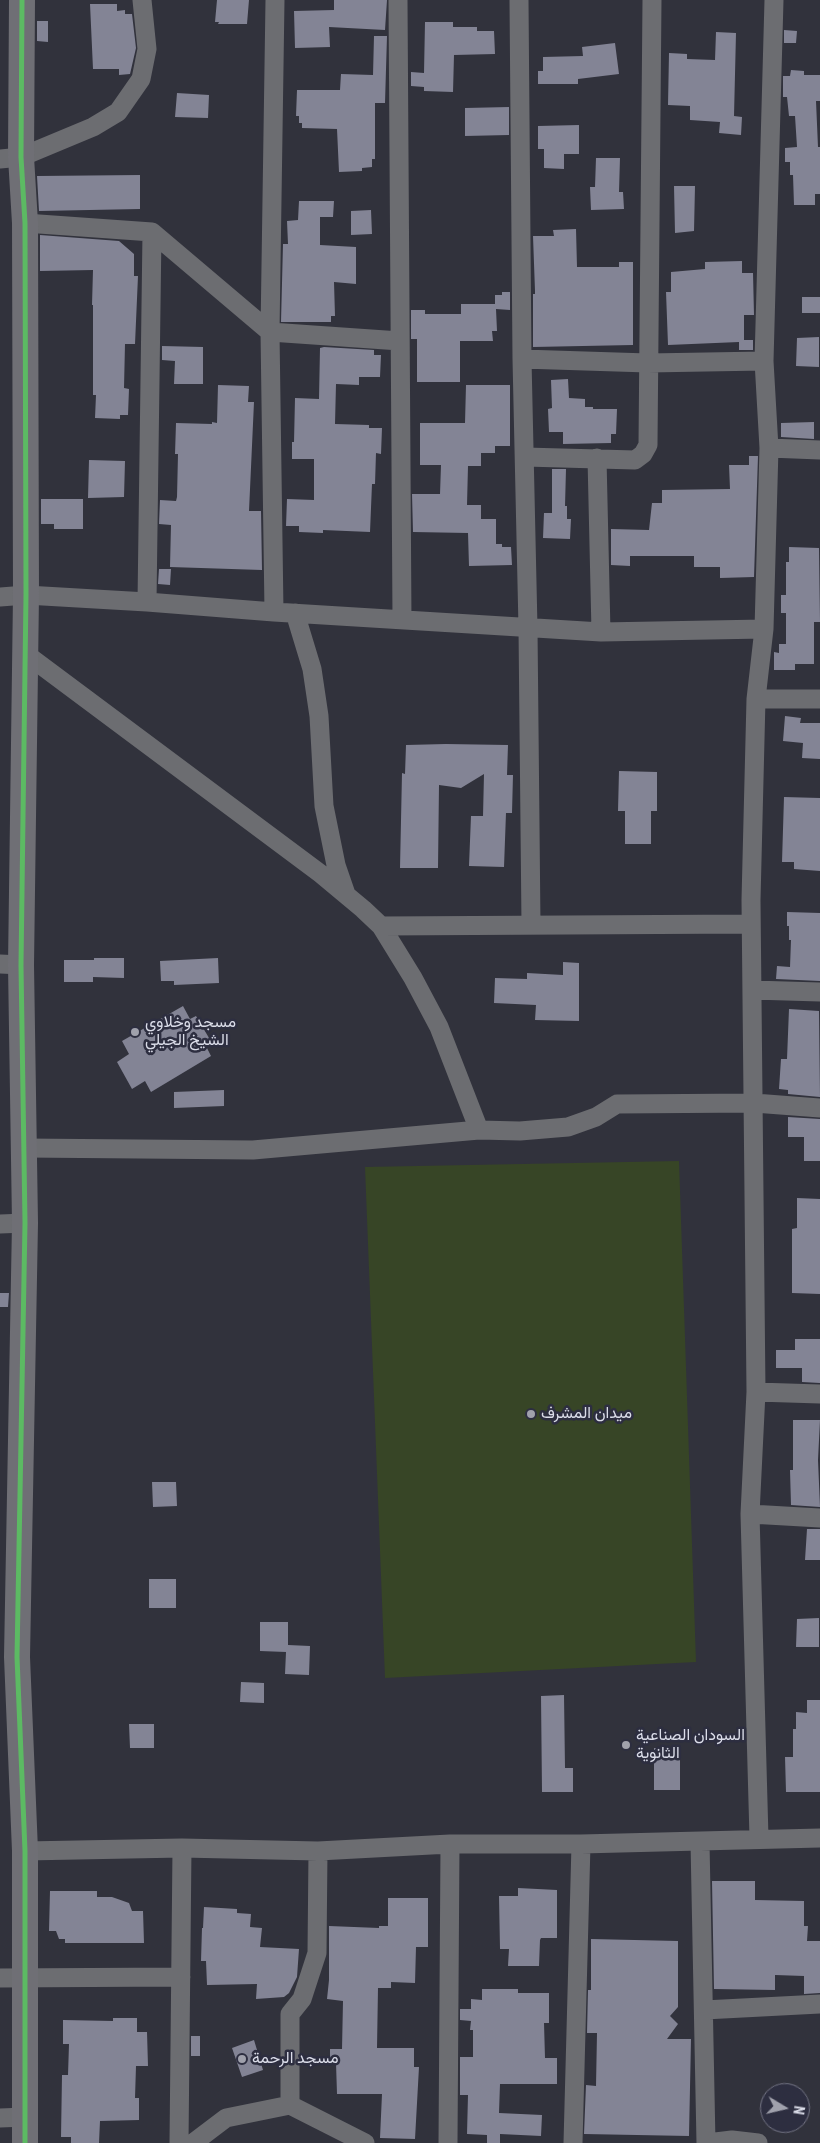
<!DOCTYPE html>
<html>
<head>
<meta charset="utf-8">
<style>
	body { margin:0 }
	#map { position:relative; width:820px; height:2143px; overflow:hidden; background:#31323c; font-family:"Roboto Condensed",sans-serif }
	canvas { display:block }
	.north { position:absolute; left:760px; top:2083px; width:50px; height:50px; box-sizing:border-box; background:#2d2e40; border:1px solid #737484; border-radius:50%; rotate:99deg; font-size:14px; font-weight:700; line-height:20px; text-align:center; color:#dbdde9 }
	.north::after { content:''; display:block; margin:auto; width:18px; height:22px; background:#a0a1ac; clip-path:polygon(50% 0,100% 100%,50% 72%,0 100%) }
</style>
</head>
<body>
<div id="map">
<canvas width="820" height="2143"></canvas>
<div class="north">N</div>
</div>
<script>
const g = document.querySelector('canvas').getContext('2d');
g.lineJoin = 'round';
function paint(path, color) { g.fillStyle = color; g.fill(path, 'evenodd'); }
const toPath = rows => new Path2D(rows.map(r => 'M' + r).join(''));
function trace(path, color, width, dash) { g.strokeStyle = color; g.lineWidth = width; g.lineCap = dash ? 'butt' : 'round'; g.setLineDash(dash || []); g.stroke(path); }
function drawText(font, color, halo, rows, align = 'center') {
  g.font = font + ' "Roboto Condensed",Vazirmatn,sans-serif'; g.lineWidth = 5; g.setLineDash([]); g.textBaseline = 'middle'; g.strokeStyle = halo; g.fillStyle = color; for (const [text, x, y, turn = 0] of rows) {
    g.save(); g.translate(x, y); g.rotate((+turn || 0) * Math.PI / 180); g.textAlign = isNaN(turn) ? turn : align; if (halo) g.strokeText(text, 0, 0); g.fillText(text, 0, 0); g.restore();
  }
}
const green = toPath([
	[679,1161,696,1662,385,1678,365,1167]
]);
const building = toPath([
	[217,0,249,0,247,24,218,24,219,22,215,22],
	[334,0,387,0,385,30,329,27,330,47,295,48,294,11,334,10],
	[90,4,117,4,117,11,125,10,125,14,132,14,136,48,130,74,119,75,119,69,93,69],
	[37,21,48,21,48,42,37,41],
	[425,22,453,22,453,27,477,27,477,31,494,31,495,54,454,55,453,92,424,91,424,87,411,86,411,72,424,73],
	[784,30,797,31,796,43,784,43],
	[716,32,736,33,734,116,742,117,741,135,719,133,720,122,690,120,690,106,668,105,669,53,687,54,687,59,715,60],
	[374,36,387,36,385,103,375,103,375,159,372,159,372,167,362,168,362,171,339,172,337,129,302,128,302,123,299,123,299,116,296,116,297,90,340,90,341,74,373,75],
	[615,43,619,74,578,79,578,84,538,84,538,71,543,71,543,57,583,56,582,47],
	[791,70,804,71,804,75,820,75,820,101,816,101,818,147,820,147,820,194,815,194,815,205,794,205,793,175,790,175,790,162,785,162,785,148,797,147,795,116,789,116,787,97,783,97,783,76,790,76],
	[177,93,209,95,208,118,175,117],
	[509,107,509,135,465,136,465,108],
	[579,125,579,154,564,154,564,169,544,168,544,149,538,149,538,126],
	[596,158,620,158,619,192,623,192,624,209,591,210,590,187,595,187],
	[140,175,140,209,39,211,37,176],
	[674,186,695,186,694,231,675,233],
	[299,201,334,201,333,217,320,217,320,245,356,247,356,284,334,282,335,316,331,316,331,322,281,322,283,244,288,244,287,221,298,220],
	[371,210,372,234,351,235,351,211],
	[576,229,577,267,619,267,619,262,633,262,633,345,533,347,533,294,535,294,535,291,533,236,554,236,553,230],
	[40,235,119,241,134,254,134,276,138,276,135,344,125,344,124,388,129,389,128,415,120,415,120,419,95,418,96,395,93,395,93,305,92,305,93,270,40,271],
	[742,261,742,273,753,273,754,315,744,315,744,340,753,340,753,350,739,350,739,342,668,345,666,292,671,292,671,272,705,269,705,262],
	[502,292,510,292,510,310,496,309,497,331,492,331,493,341,460,341,460,382,417,382,417,339,411,339,411,310,425,310,425,314,461,314,461,304,495,304,495,295,502,295],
	[802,297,820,297,820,313,802,313],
	[819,337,819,367,796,366,797,338],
	[162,346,203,347,203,384,174,384,175,361,162,360],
	[324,347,374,350,374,355,381,355,380,377,359,377,359,385,336,384,335,424,369,425,369,428,382,428,381,454,376,453,375,484,372,484,370,532,323,530,323,533,299,532,299,526,286,526,287,499,314,500,314,459,292,459,292,442,294,442,295,398,319,399,320,348],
	[568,379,569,398,585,399,585,407,593,407,593,409,617,409,616,434,611,434,611,443,563,444,563,432,549,432,548,409,552,408,551,380],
	[218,385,249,386,248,402,254,402,249,511,261,511,262,570,170,567,171,525,159,524,160,500,176,501,177,497,178,454,175,454,176,423,212,424,212,422,217,423],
	[466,385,510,385,510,446,495,446,495,453,481,453,481,466,468,466,467,505,481,505,481,519,496,519,496,544,502,544,502,547,511,547,512,565,469,566,468,533,413,532,412,494,440,494,441,465,420,465,420,423,465,423],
	[814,422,814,439,781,437,781,423],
	[749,456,758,456,754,577,720,578,720,567,694,567,694,556,630,556,630,566,611,565,611,529,649,530,652,503,662,503,662,490,730,489,729,465,749,465],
	[89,460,125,461,124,497,88,498],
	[552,469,566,469,565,506,567,506,567,519,571,519,570,539,543,538,544,513,552,513],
	[41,499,83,499,83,529,54,529,54,524,41,524],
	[789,547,819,548,820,622,814,622,814,664,795,664,795,670,774,670,774,652,779,653,779,644,786,644,786,613,781,613,781,595,786,595,786,562,789,562],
	[159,569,171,569,170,585,158,584],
	[785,716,801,718,800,723,820,723,820,759,802,758,803,743,783,741],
	[446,744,508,745,507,775,513,775,512,813,506,813,504,867,469,866,471,816,483,816,484,774,461,788,439,785,438,868,400,868,402,773,405,774,406,745],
	[619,771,657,772,657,811,651,811,651,844,625,844,625,811,618,811],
	[784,797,820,798,820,871,794,869,794,862,782,862],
	[787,912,820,913,820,981,776,979,777,966,790,967,791,940,789,940,789,926,787,926],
	[94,958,124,958,124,978,93,977,93,982,64,982,64,960,94,960],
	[218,958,219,983,174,985,174,981,161,981,160,961],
	[563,962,579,963,579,1021,535,1020,536,1005,494,1003,495,978,527,979,527,973,563,975],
	[183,1006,190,1019,196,1016,212,1043,206,1046,211,1056,151,1092,145,1081,132,1089,117,1062,129,1054,122,1041],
	[789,1009,819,1011,820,1097,788,1094,788,1090,779,1089,781,1059,787,1059],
	[224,1090,224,1106,174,1108,174,1092],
	[788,1117,820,1119,820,1161,804,1161,804,1137,788,1137],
	[797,1198,820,1199,820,1294,792,1293,792,1229,797,1228],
	[0,1293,9,1293,8,1307,0,1307],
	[795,1339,820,1339,820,1383,802,1382,802,1368,776,1368,776,1350,795,1350],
	[793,1420,820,1420,818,1460,820,1507,791,1505,790,1470,793,1470],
	[152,1482,176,1482,177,1506,153,1507],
	[807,1529,820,1529,820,1560,805,1560],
	[149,1579,176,1579,176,1608,149,1608],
	[819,1618,819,1647,796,1647,797,1619],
	[260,1622,288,1622,288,1645,310,1646,309,1675,285,1674,286,1652,260,1651],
	[241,1682,264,1683,264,1703,240,1702],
	[564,1695,565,1768,573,1768,573,1792,542,1792,541,1696],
	[807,1700,820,1700,820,1792,786,1792,785,1757,793,1757,793,1729,796,1729,796,1712,807,1713],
	[129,1724,154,1724,154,1748,130,1748],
	[654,1748,680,1748,680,1790,654,1790],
	[712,1881,755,1881,755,1900,804,1901,804,1926,808,1926,807,1941,820,1941,820,1993,804,1994,804,1976,775,1975,775,1990,714,1989],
	[518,1888,557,1890,557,1938,541,1938,540,1940,539,1966,508,1966,509,1949,500,1949,499,1896,518,1896],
	[50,1891,97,1891,97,1897,112,1897,129,1903,132,1911,143,1911,144,1943,65,1943,65,1939,59,1939,56,1931,49,1931],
	[388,1898,428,1898,428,1947,416,1947,415,1983,391,1982,391,1988,378,1988,377,2048,414,2048,414,2067,419,2067,415,2139,380,2138,382,2094,337,2094,336,2063,330,2063,330,2049,342,2049,343,2001,327,1999,329,1980,329,1926,379,1928,379,1926,388,1926],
	[204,1907,237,1909,237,1913,251,1914,250,1927,262,1928,260,1947,299,1949,297,1977,289,1993,284,1997,256,1999,257,1984,207,1985,206,1961,201,1961,202,1928,203,1928],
	[591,1939,678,1941,678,2007,670,2016,678,2024,667,2039,691,2039,689,2136,584,2134,586,2085,596,2086,597,2033,587,2033,588,1990,591,1990],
	[482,1989,518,1989,518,1993,549,1993,549,2023,544,2023,545,2058,557,2058,557,2084,500,2084,499,2113,542,2115,541,2136,500,2134,500,2143,487,2143,487,2135,467,2134,468,2095,460,2095,460,2057,473,2057,473,2030,470,2030,471,2021,460,2020,460,2009,471,2009,471,1999,482,2000],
	[113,2018,137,2018,137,2032,147,2032,148,2066,136,2066,135,2098,139,2098,139,2120,100,2121,99,2143,71,2143,71,2137,61,2137,62,2075,68,2075,69,2044,63,2044,63,2020,113,2021],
	[191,2036,200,2036,200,2056,191,2056],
	[254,2040,263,2070,242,2077,232,2048]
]);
const street = toPath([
	[398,0,402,619],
	[519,0,522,359,528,628,531,925],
	[0,159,21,157,93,127,118,112,141,79,147,49,142,0],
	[25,223,152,232,270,332,400,341],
	[522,359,648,363,764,361],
	[769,448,820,450],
	[525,457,635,460,643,454,648,445,652,0],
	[597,458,601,632],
	[0,597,26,595,147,602,274,612,601,632,764,629],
	[147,602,152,232],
	[274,612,270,332,275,0],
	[295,613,312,669,319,716,324,806,336,865,346,894],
	[26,654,321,874,363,909,381,926,413,978,439,1027,479,1130],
	[756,699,820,699],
	[381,926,751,924],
	[0,964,21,965],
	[752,990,820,992],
	[24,1148,253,1150,479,1130,520,1131,568,1127,596,1117,617,1104,754,1103,820,1108],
	[0,1224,25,1223],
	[756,1392,820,1394],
	[750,1514,820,1518],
	[759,1838,750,1514,756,1392,751,900,756,699,764,629,769,448,764,361,774,0],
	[700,1842,706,2143],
	[25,1851,182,1848,318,1851,450,1844,581,1844,820,1838],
	[0,1978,181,1977],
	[704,2010,820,2004],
	[290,2105,290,2014,302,1999,317,1953,318,1851],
	[0,2118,25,2117],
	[179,2143,182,1848],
	[193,2143,226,2118,290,2105,365,2143],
	[448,2143,450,1844],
	[573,2143,581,1844],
	[707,2143,732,2140,758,2143]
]);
const secondary = toPath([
	[22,0,21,157,25,223,26,595,21,965,25,1223,17,1657,25,1851,25,2143]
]);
const cycleway = toPath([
	[22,0,21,157,25,223,26,595,21,965,25,1223,17,1657,25,1851,25,2143]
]);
const markers = [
	[135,1032,5,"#a0a1ac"],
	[531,1414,5,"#a0a1ac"],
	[626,1745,5,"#a0a1ac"],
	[242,2059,5,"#a0a1ac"]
];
const poiNames = [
	["مسجد وخلاوي",145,1023],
	["الشيخ الجيلي",145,1041],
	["ميدان المشرف",541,1414],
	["السودان الصناعية",636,1736],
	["الثانوية",636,1754],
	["مسجد الرحمة",252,2059]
];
paint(green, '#374526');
paint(building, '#838495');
trace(street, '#6c6d71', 19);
trace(secondary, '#6f6f75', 26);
trace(cycleway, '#5cba63', 5);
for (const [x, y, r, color] of markers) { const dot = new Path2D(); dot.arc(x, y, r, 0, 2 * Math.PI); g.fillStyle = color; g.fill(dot); trace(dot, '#2d2e40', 2); }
drawText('16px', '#dbdde9', '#2d2e40', poiNames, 'left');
</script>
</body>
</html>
